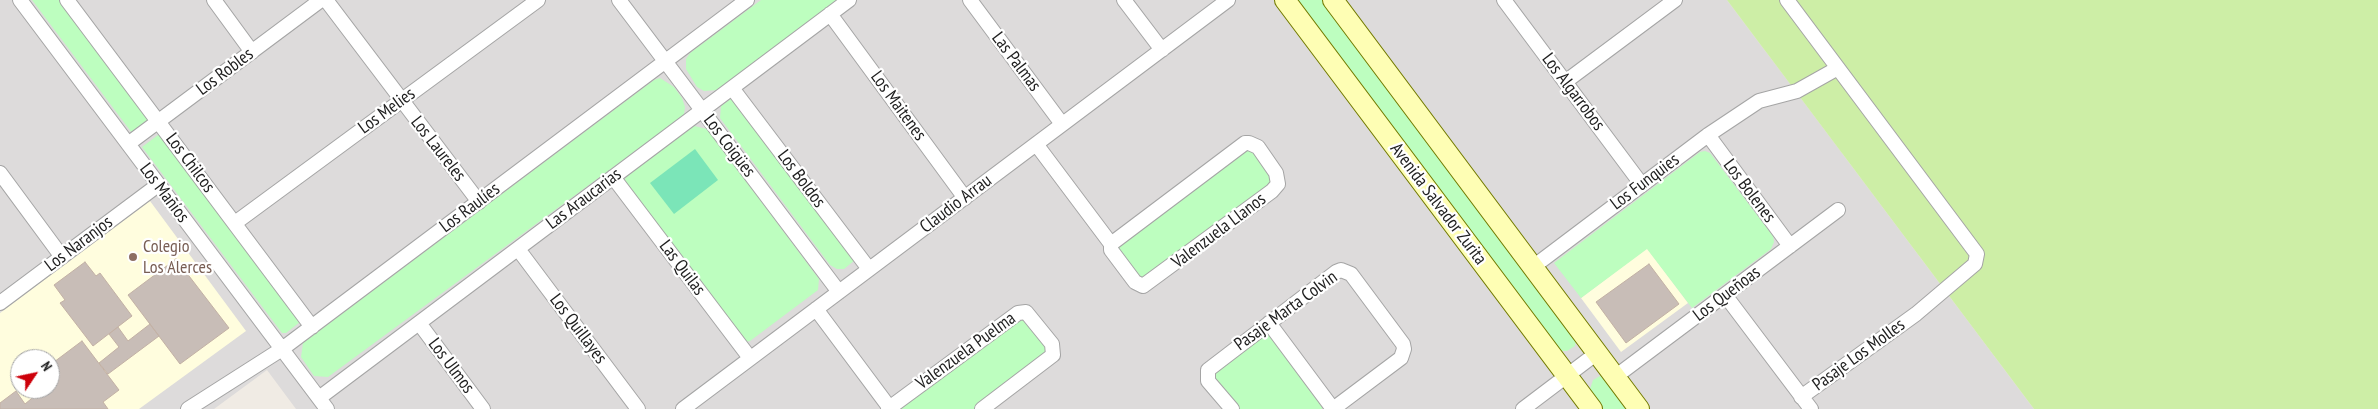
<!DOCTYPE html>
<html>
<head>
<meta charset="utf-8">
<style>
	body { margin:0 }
	#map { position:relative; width:2378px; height:409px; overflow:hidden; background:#f0ebe4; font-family:"PT Sans Narrow",sans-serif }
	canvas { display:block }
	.north { position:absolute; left:10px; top:349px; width:50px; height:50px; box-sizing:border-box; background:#fff; border:1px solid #a5a5a5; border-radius:50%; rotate:56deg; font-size:14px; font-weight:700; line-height:20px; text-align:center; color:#1e1e1e }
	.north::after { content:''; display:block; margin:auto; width:18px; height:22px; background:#cd000a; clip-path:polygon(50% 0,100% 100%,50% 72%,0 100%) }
</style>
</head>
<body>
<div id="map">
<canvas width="2378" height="409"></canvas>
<div class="north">N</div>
</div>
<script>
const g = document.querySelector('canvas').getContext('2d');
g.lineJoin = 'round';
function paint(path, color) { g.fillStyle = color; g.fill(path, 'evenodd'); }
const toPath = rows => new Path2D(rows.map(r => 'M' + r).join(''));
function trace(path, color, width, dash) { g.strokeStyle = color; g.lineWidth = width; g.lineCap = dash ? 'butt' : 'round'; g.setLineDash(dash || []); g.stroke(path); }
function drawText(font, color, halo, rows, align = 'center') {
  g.font = font + ' "PT Sans Narrow",sans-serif'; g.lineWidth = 4.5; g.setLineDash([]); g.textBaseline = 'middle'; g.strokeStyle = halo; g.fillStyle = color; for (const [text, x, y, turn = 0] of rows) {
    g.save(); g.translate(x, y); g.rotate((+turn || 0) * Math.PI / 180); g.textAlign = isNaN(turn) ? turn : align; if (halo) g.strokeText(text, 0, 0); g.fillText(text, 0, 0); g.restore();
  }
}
const residential = toPath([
	[0,0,1727,0,2034,409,296,409,267,370,214,409,0,409],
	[20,359,50,359,50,389,20,389]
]);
const education = toPath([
	[150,201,246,331,139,409,0,409,0,313],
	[20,359,50,359,50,389,20,389],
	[1647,248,1688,303,1621,352,1581,298]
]);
const grass = toPath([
	[1727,0,2378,0,2378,409,2034,409]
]);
const park = toPath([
	[32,0,63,0,152,119,132,133],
	[761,0,838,0,718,90,704,91,697,87,686,69,686,59,690,53],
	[1297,0,1322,0,1576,338,1575,346,1567,351,1560,351],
	[660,78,674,87,682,98,685,107,684,114,680,118,328,377,314,376,301,357,303,343,654,80],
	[732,98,855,260,844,269,837,269,830,265,720,118,721,106],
	[694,126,707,129,819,279,818,290,750,341,745,342,624,181,626,177],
	[162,132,300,322,286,333,282,333,142,147],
	[1251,148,1272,176,1273,182,1144,279,1138,278,1117,246,1243,149],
	[1705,151,1710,153,1773,236,1774,242,1771,249,1692,308,1647,249,1581,298,1554,263,1700,152],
	[1022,317,1048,346,1049,353,976,409,896,409],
	[1264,332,1270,332,1323,407,1322,409,1236,409,1213,381,1214,370],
	[1600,376,1604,377,1629,409,1603,409,1590,389,1593,380]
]);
const pitch = toPath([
	[695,149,718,180,674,214,650,183]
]);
const building = toPath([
	[176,259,229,328,180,364,128,295,176,259],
	[85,262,96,276,100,273,132,316,93,346,60,303,65,300,54,285,85,262],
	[1649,264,1679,304,1626,343,1596,302,1649,264],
	[150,324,159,336,108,374,99,363,119,347,109,334,118,327,128,341,150,324],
	[82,341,119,390,103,402,108,409,0,409,0,403,16,391,25,404,43,389,50,389,50,365,82,341]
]);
const minor = toPath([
	[20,0,327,409],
	[67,0,312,327],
	[214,0,252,52],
	[326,0,479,202],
	[619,0,839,292],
	[970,0,1062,124],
	[1124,0,1162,50],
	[1504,0,1642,185],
	[1787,0,1977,254,1975,264,1916,314,1801,397],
	[830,14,965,198],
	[1565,82,1675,0],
	[732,88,869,269],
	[1708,135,1790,246],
	[128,144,321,0],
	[1036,144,1111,244,1111,250,1135,282,1143,286,1272,191,1278,184,1276,173,1258,147,1249,143,1245,143,1111,244],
	[0,173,62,257],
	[613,177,750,358],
	[235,223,538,0],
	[518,249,638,409],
	[1533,267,1708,135,1759,101,1797,91,1838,68],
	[1725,295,1811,409],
	[0,303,158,185],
	[816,309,889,407],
	[419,323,483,409],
	[1269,323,1333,409],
	[1615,377,1838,210],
	[319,398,849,0],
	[188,409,282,349,747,0],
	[683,409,1228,0],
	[888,409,1018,313,1026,312,1052,344,1053,355,982,409],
	[1232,409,1208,381,1208,370,1336,272,1341,270,1351,274,1403,344,1404,349,1401,358,1333,409],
	[1523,409,1597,353]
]);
const secondary = toPath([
	[1285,0,1592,409],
	[1333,0,1639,409]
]);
const markers = [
	[133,257,5,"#8d6e63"]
];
const streetNames = [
	["Las Palmas",1016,62,53],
	["Los Robles",225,72,-37],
	["Los Algarrobos",1573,92,53],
	["Los Maitenes",898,106,54],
	["Los Melies",387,111,-36],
	["Los Coigües",729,146,53],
	["Los Laureles",438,149,52],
	["Los Chilcos",190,163,53],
	["Los Boldos",801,179,53],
	["Los Funquies",1645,182,-37],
	["Los Bolenes",1749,191,53],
	["Los Mañíos",164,193,53],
	["Las Araucarias",584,199,-37],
	["Claudio Arrau",956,204,-37],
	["Avenida Salvador Zurita",1438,204,53],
	["Los Raulíes",470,208,-37],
	["Valenzuela Llanos",1219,231,-37],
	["Los Naranjos",79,244,-37],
	["Las Quilas",682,268,53],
	["Los Queñoas",1727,294,-37],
	["Pasaje Marta Colvin",1286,311,-36],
	["Los Quillayes",578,329,53],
	["Valenzuela Puelma",966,351,-36],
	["Pasaje Los Molles",1859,355,-36],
	["Los Ulmos",451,366,53]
];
const educationNames = [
	["Colegio",143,247],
	["Los Alerces",143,268]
];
paint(residential, '#dddbdb');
paint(education, '#fffdde');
paint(grass, '#cdeea6');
paint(park, '#bdfebf');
paint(pitch, '#7be5b8');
paint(building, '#c8bdb7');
trace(building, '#c3b1a5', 1);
trace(minor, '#a5a5a5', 16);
trace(secondary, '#737b00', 22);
trace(minor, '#fff', 14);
trace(secondary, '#fefeb4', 20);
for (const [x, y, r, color] of markers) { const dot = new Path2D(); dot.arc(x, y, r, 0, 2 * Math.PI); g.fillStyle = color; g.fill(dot); trace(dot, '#fff', 2); }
drawText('18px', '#1e1e1e', '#fff', streetNames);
drawText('18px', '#785e54', '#fff', educationNames, 'left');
</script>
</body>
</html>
